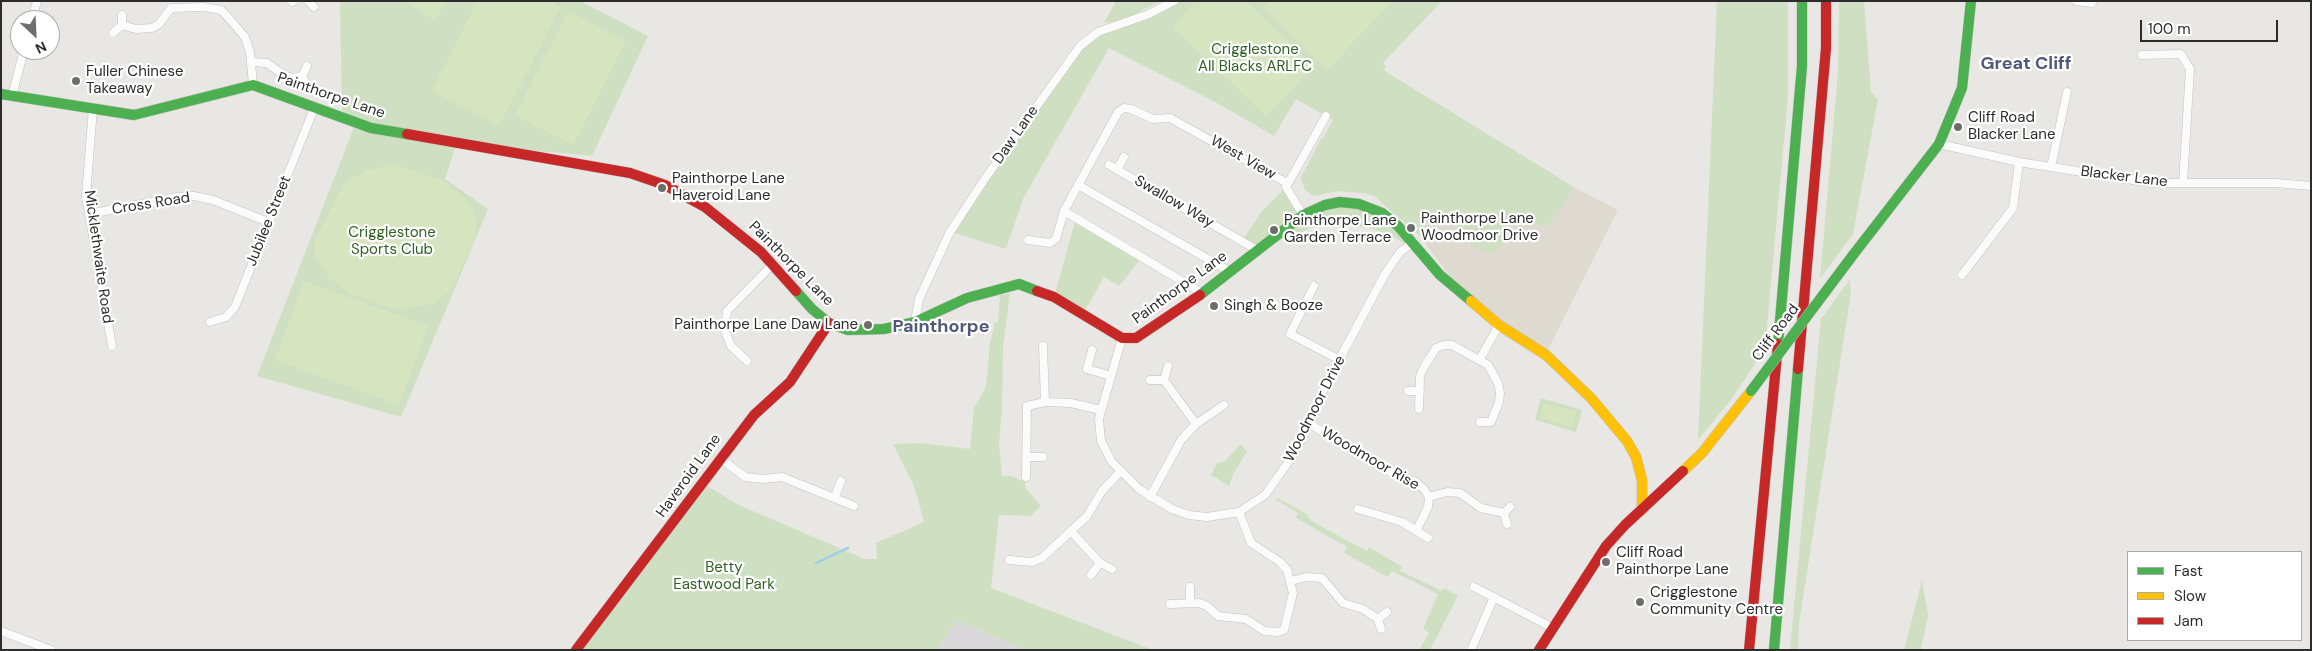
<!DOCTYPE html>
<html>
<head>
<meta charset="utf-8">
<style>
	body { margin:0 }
	#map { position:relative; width:2312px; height:651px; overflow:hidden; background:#e9e7e4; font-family:"DM Sans",sans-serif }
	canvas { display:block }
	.frame { position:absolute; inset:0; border:2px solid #2c2c2c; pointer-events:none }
	.legend { position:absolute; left:2127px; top:551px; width:175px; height:90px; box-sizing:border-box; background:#fff; border:1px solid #ababab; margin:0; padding:6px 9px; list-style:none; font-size:15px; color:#2c2c2c }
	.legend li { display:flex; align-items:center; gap:10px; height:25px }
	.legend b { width:25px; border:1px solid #ababab }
	.north { position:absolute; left:10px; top:10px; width:50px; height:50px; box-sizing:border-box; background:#fff; border:1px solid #ababab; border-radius:50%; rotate:155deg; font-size:14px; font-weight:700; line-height:20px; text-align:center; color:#2c2c2c }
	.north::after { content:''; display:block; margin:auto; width:18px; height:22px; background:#6e6d6c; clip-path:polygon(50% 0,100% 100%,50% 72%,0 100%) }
	.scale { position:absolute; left:2140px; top:20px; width:138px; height:22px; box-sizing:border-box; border:2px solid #2c2c2c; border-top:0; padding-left:6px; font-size:15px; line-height:18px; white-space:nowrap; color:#2c2c2c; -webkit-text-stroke:4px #fff; paint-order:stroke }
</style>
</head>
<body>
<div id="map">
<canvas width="2312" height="651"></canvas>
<div class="frame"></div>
<ul class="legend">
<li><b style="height:6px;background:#4caf50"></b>Fast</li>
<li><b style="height:6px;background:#ffc107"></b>Slow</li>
<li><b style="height:6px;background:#c62828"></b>Jam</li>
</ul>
<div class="north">N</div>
<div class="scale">100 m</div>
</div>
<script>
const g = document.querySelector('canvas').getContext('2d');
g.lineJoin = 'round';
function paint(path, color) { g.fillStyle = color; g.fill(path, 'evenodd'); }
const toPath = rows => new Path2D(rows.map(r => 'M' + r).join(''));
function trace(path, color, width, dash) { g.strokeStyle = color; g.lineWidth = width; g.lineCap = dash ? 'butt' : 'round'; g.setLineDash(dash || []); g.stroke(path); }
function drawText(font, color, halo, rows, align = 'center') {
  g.font = font + ' "DM Sans",sans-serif'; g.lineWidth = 4.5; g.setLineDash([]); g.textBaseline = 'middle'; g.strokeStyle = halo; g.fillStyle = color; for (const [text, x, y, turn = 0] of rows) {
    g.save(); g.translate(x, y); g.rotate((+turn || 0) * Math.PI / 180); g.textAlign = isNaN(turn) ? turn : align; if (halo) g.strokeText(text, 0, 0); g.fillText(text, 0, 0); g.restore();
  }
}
const industrial = toPath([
	[957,620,1026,650,937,650]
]);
const education = toPath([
	[1321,138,1558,179,1618,210,1547,352,1488,311,1448,274,1419,235,1374,196,1365,193,1337,191,1314,196,1309,193,1301,182,1301,177]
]);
const green = toPath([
	[340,1,580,1,648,36,592,156,457,143,445,179,488,209,401,417,257,376,356,122,342,117],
	[1116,1,1160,1,1124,20,1104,23],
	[1174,1,1442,1,1383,63,1386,66,1383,70,1574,187,1550,225,1544,222,1542,228,1514,213,1503,235,1508,237,1501,247,1488,253,1471,245,1468,237,1434,213,1419,235,1374,196,1365,193,1337,191,1314,196,1305,190,1301,177,1333,120,1296,99,1274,136,1217,103,1109,48,1023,199,1006,249,954,233,984,180,1090,37],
	[1717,1,1788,1,1788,97,1765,349,1730,401,1698,440],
	[1839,1,1864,1,1871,92,1878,99,1853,234,1820,279,1838,72],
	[1286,187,1303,214,1340,202,1382,213,1410,246,1388,234,1370,228,1334,224,1314,227,1257,250,1242,241,1262,211],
	[1076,218,1142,257,1119,286,1104,277,1083,314,1054,297],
	[1850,279,1851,293,1799,623,1798,650,1790,650,1821,319],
	[1010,294,1003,346,1002,409,999,444,1002,476,1011,476,1025,482,1025,488,1041,506,1030,516,999,515,991,588,1153,650,1026,650,957,620,937,650,576,650,702,483,739,505,865,559,877,559,876,543,924,522,914,486,893,444,920,443,970,449,974,408,986,387,990,343,995,322,998,322,1000,295],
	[1541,398,1582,410,1576,432,1535,420],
	[1241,444,1247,452,1233,474,1229,486,1211,475,1217,463,1224,462],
	[1277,498,1307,514,1311,521,1367,551,1369,547,1402,567,1400,571,1442,591,1444,588,1458,596,1430,650,1419,650,1429,633,1423,629,1438,594,1392,571,1388,577,1344,553,1347,547,1296,518,1298,513,1275,499],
	[1922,580,1928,615,1921,650,1904,650]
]);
const pitch = toPath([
	[404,1,447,1,435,21],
	[478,1,550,1,561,7,499,126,431,91],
	[1196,1,1246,1,1314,66,1266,116,1172,27],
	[1269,1,1393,1,1327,70,1263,8],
	[568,11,626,41,573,145,515,115],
	[390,163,442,180,465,198,472,208,476,221,475,235,471,248,451,290,433,304,400,309,390,308,350,293,329,278,314,254,315,240,344,183,368,170,389,165],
	[304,281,428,326,399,405,275,360],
	[1544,403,1576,412,1572,427,1540,418]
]);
const stream = toPath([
	[816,563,848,548]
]);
const street = toPath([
	[308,1,314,7],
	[2076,1,2092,3],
	[292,2,294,1],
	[171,8,204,7,221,10,226,15,245,37,250,52,253,85],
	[32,20,37,1],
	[122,25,136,29,152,28,159,24,171,8],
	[113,33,122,25,122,15],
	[2142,55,2181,54,2190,69,2183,183],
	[252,62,267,63,285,76,294,78,302,76],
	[307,84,302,76,307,66],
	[12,96,24,50],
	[93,108,86,196,112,346],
	[1939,144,2019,162,2152,183,2276,183,2311,186],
	[1109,165,1257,250],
	[2051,167,2067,92],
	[1117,170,1124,157],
	[1078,185,1229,271],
	[1064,211,1202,293],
	[89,214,178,197,194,196,213,200,268,222],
	[1303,215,1286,187,1326,116],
	[1028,240,1050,243,1056,239,1064,211,1118,112,1124,108,1131,109,1153,119,1170,118,1287,183],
	[1962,275,2013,208,2019,162],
	[1314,286,1290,334,1340,360],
	[210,322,226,317,235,307,315,106],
	[915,322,919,299,950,232,984,180,1080,46,1098,32,1149,14,1174,1],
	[1122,338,1099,419,1101,441,1112,462,1139,489,1172,509,1189,515,1207,517,1239,512,1265,495,1287,464,1310,424,1323,390,1385,274,1400,252,1414,242],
	[1043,346,1045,402],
	[1092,350,1087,369,1111,376],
	[1480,359,1499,325],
	[747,361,731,346,725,331,727,311,773,264],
	[1150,380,1164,380,1168,366],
	[1164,380,1196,424],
	[1408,391,1420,391],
	[1419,409,1420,376,1424,367,1436,348,1444,345,1452,345,1488,365,1498,383,1500,393,1499,402,1491,422,1480,422],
	[1310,424,1394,474,1416,482,1424,489,1429,497,1428,507,1416,531],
	[1026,457,1043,457],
	[720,458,745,477,763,479,782,477,854,506],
	[1026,477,1027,406,1045,402,1071,403,1101,410],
	[835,497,841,481],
	[1150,497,1181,440,1196,424,1224,405],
	[1429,497,1447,492,1460,493,1481,508,1504,513],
	[1358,509,1402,522,1428,538],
	[1507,524,1504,513,1510,507],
	[1071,531,1100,563,1112,569],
	[1009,560,1032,562,1042,558,1087,516,1102,491,1120,472],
	[1091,575,1100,563],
	[1291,581,1306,577,1322,578,1343,603,1363,609,1378,619],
	[1474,587,1553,628],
	[1190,602,1190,587],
	[1170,604,1199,603,1207,606,1218,616,1246,619,1264,631,1277,632,1284,630,1293,593,1287,570,1280,562,1251,543,1239,512],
	[1381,629,1378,619,1387,612],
	[1,631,51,650],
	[1471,650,1494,597]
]);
const fast = toPath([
	[1,94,134,115,253,85,371,128,407,134],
	[1853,255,1939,144,1962,88,1971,1],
	[796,291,812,309,829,323,848,330,884,329,915,322,967,298,1019,284,1037,291],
	[1200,295,1303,215,1325,205,1340,202,1359,204,1382,213,1398,226,1440,275,1471,301],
	[1778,344,1802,66,1802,1],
	[1774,650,1798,369]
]);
const slow = toPath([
	[1471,301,1499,325,1546,355,1591,398,1627,441,1636,457,1642,480,1642,510],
	[1683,471,1702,453,1751,391]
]);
const jam = toPath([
	[407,134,630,173,665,185,705,207,761,252,796,291],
	[1037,291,1054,297,1122,338,1136,338,1200,295],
	[1798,369,1826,48,1826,1],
	[576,650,754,415,790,382,829,323],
	[1539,650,1606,546,1625,525,1683,471],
	[1749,650,1778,344]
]);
const fastBridge = toPath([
	[1751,391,1853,255]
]);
const markers = [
	[76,81,5,"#6e6d6c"],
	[1958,127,5,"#6e6d6c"],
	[662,188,5,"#6e6d6c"],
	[1411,228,5,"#6e6d6c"],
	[1274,230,5,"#6e6d6c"],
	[1214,306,5,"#6e6d6c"],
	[868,325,5,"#6e6d6c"],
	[1606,562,5,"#6e6d6c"],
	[1640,602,5,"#6e6d6c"]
];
const parkNames = [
	["Crigglestone",1255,50],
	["All Blacks ARLFC",1255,67],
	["Crigglestone",392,233],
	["Sports Club",392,250],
	["Betty",724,568],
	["Eastwood Park",724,585]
];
const poiNames = [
	["Fuller Chinese",86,72],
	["Takeaway",86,89],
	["Cliff Road",1968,118],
	["Blacker Lane",1968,135],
	["Painthorpe Lane",672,179],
	["Haveroid Lane",672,196],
	["Painthorpe Lane",1421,219],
	["Woodmoor Drive",1421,236],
	["Painthorpe Lane",1284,221],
	["Garden Terrace",1284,238],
	["Singh & Booze",1224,306],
	["Painthorpe Lane Daw Lane",858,325,"right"],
	["Cliff Road",1616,553],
	["Painthorpe Lane",1616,570],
	["Crigglestone",1650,593],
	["Community Centre",1650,610]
];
const streetNames = [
	["Painthorpe Lane",331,96,19],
	["Daw Lane",1016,135,-55],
	["West View",1243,158,30],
	["Blacker Lane",2124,177,7],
	["Swallow Way",1174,202,30],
	["Cross Road",151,204,-9],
	["Jubilee Street",269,221,-68],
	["Micklethwaite Road",98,257,82],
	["Painthorpe Lane",791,264,45],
	["Painthorpe Lane",1180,288,-36],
	["Cliff Road",1776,333,-53],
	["Woodmoor Drive",1315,409,-63],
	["Woodmoor Rise",1370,459,30],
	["Haveroid Lane",689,476,-54]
];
const quarterNames = [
	["Great Cliff",2026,64],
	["Painthorpe",941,327]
];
paint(industrial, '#dad8da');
paint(education, '#dfdad0');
paint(green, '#cee0c1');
paint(pitch, '#d6e4c0');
trace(stream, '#a1d1e1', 2.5);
trace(street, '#c2c2c2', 9);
trace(fast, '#c2c2c2', 11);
trace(slow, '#c2c2c2', 11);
trace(jam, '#c2c2c2', 11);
trace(street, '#fcfbfb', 8);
trace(fast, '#4caf50', 10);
trace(slow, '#ffc107', 10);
trace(jam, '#c62828', 10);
trace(fastBridge, '#c2c2c2', 11, []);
trace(fastBridge, '#4caf50', 10);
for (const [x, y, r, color] of markers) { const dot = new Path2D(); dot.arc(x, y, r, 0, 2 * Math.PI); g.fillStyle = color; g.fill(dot); trace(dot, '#fff', 2); }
drawText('15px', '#316224', '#fff', parkNames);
drawText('15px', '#2c2c2c', '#fff', poiNames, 'left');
drawText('15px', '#2c2c2c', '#fff', streetNames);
drawText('bold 18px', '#525978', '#fff', quarterNames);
</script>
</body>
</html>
